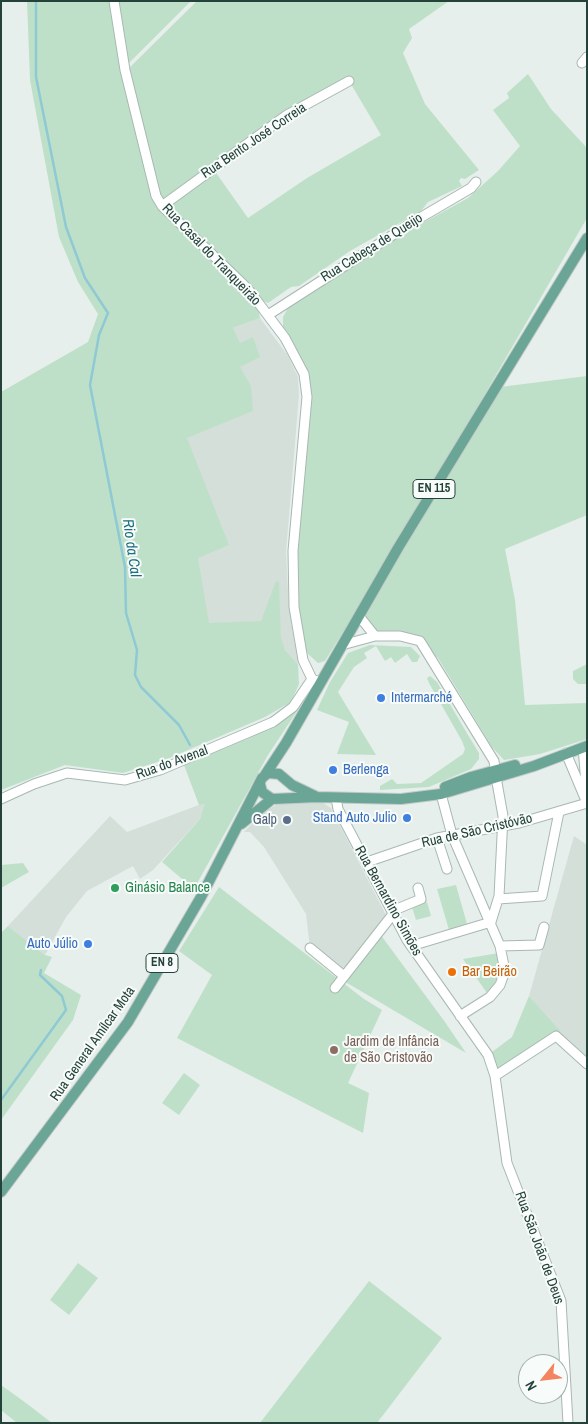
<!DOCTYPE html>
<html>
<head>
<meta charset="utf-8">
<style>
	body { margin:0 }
	#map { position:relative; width:588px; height:1424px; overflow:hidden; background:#e6efeb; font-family:"Archivo Narrow",sans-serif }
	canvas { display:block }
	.frame { position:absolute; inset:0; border:2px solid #24423a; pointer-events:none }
	.north { position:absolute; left:518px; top:1354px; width:50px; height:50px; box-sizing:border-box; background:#f7fbf9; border:1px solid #a3b1ad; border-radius:50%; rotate:241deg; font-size:14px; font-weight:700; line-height:20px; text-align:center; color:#24423a }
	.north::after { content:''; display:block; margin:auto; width:18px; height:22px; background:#f4845f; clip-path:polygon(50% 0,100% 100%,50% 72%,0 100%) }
</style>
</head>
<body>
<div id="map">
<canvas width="588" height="1424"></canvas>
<div class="frame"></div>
<div class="north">N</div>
</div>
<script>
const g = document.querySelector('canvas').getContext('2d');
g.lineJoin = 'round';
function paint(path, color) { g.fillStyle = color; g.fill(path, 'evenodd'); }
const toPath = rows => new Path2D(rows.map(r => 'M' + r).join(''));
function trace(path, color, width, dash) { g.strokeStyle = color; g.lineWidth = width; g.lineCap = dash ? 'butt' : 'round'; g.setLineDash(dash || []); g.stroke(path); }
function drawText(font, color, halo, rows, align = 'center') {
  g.font = font + ' "Archivo Narrow",sans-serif'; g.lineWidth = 4; g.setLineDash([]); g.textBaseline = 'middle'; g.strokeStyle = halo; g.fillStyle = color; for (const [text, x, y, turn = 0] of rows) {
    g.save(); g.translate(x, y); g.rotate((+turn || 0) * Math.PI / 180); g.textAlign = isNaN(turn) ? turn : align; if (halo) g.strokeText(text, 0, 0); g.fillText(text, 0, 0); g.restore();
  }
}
const built = toPath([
	[260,318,288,356,298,377,299,395,286,552,289,609,298,664,285,650,194,634,171,337,233,328],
	[204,803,200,819,153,870,140,879,133,866,87,891,66,917,45,955,8,926,110,816,127,832],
	[286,803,323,803,331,808,386,915,345,967,340,969,310,948,306,914,264,847,250,832,244,832,263,812,276,805],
	[574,836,587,845,587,1058,563,1037,529,996]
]);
const green = toPath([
	[27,1,111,1,154,197,257,303,260,318,233,328,240,343,253,337,260,357,240,367,251,386,253,411,187,438,229,545,198,558,209,623,261,621,276,581,279,582,281,638,285,650,298,664,299,684,291,702,265,717,167,759,123,773,65,765,1,790,1,392,88,342,98,314,78,282,59,237,30,80],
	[116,1,191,1,126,66],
	[197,1,449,1,409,29,412,38,403,53,425,104,479,170,465,179,461,178,459,181,462,186,428,202,421,211,350,251,299,286,291,287,268,303,263,301,237,272,169,205,214,170,248,218,307,178,381,135,348,79,164,201,161,198,127,70],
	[528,74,551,109,587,148,587,218,402,537,325,661,318,663,308,654,302,643,297,609,297,554,310,388,283,329,283,317,288,308,392,240,468,198,498,171,520,146,493,110,509,98,507,93],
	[587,376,587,515,505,549,515,600,525,705,587,703,587,739,540,754,504,760,492,747,438,658,419,641,375,636,362,617,500,387],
	[370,645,411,647,420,656,417,662,412,662,407,654,395,663,391,657,385,661,376,646,364,653,367,658,354,667,338,692,376,755,337,754,349,722,317,710,330,682,348,653],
	[587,664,587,684,578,684,573,679,573,671],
	[430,676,437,682,468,735,479,753,479,759,471,769,429,787,380,790,380,786,392,779,397,784,421,783,463,754,465,749,462,741,429,683,427,678],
	[309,689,311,690,268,755,194,889,162,862,200,819,204,804,199,805,184,765,247,739,287,718,297,708],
	[23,863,29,872,1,888,1,865],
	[456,885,467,924,449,930,437,889],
	[219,887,364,999,382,1010,348,1083,369,1093,363,1133,177,1038,212,975,179,951],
	[427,902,431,916,416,920,412,907],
	[8,926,45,955,52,957,44,973,81,995,73,1020,1,1120,1,933],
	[380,934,445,1022,466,1053,342,980],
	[499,953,500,973,492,988,487,993,463,959],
	[529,996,561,1032,495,1076,488,1055,512,1037],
	[184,1073,200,1085,179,1115,162,1103],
	[78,1263,98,1278,69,1315,50,1300],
	[369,1281,442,1338,377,1423,260,1423],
	[1,1385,26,1403,52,1423,17,1423,1,1410]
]);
const stream = toPath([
	[36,1,36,77,66,227,85,278,108,313,99,335,90,385,125,567,126,613,137,650,135,675,141,687,179,725,190,745],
	[1,1100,66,1010,62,996,40,975,41,970]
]);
const minor = toPath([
	[114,1,125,70,156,196,162,206,248,289,285,338,304,374,307,397,293,551,294,607,303,660,312,679],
	[582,63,587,57],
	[162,206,287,115,349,81],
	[268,315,413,222,471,188,476,182],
	[359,616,375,636],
	[342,645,375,636,400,636,420,641,494,761,495,769],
	[583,747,587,797],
	[566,753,587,803],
	[441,794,452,835,500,946,505,971,500,985,490,997,460,1016],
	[336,798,338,809,407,940,488,1055,495,1076,507,1163,561,1301,568,1423],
	[1,799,34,784,67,773,125,780,160,770,273,722,293,707,312,679,317,681],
	[437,838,447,869],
	[367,862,437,838,519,823,587,803],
	[498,899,542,896,559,812],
	[392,911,421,899,418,888],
	[491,922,499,896,503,816,496,777],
	[411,946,491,922],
	[500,946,539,945,544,927],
	[310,948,344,976],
	[335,988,393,914],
	[495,1076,556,1036,587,1064]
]);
const major = toPath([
	[265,775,286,743,398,548,587,238],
	[260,784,262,792,272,799,317,797,401,799,441,794,534,766,587,746],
	[445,787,471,777,515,765],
	[241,824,272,799],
	[1,1192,128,1022,201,897,262,778,268,773,279,774,292,785,317,797]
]);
const markers = [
	[381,698,5,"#3f7fe0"],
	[333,770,5,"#3f7fe0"],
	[407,818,5,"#3f7fe0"],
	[287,820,5,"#5c6f8a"],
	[115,888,5,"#2e9e5b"],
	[88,944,5,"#3f7fe0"],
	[452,972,5,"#e8710a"],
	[334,1050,5,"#8d6e63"]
];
const shields = [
	[434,489,42],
	[162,963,32]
];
const shieldNames = [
	["EN 115",434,489],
	["EN 8",162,963]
];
const streetNames = [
	["Rua Bento José Correia",254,141,-34],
	["Rua Cabeça de Queijo",372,248,-32],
	["Rua Casal do Tranqueirão",211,255,46],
	["Rua do Avenal",172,763,-20],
	["Rua de São Cristóvão",477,831,-13],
	["Rua Bernardino Simões",388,901,61],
	["Rua General Amílcar Mota",93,1044,-55],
	["Rua São João de Deus",539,1248,70]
];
const shopNames = [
	["Intermarché",391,698],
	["Berlenga",343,770],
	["Stand Auto Julio",397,818,"right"],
	["Auto Júlio",78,944,"right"]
];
const serviceNames = [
	["Galp",277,820]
];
const leisureNames = [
	["Ginásio Balance",125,888]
];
const foodNames = [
	["Bar Beirão",462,972]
];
const educationNames = [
	["Jardim de Infância",344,1042],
	["de São Cristovão",344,1058]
];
const waterNames = [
	["Rio da Cal",131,548,82]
];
paint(built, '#d4dfda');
paint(green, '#bfe0c8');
trace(stream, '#8ec9d4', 2.5);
trace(minor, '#a8b8b2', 11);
trace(major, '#c2cac8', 12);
trace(minor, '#fff', 9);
trace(major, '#6aa596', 10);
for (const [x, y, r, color] of markers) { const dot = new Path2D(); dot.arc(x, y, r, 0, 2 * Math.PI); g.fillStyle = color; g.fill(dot); trace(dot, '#f7fbf9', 2); }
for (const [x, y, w] of shields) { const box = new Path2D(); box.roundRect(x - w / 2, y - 9.5, w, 19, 4); g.fillStyle = '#f7fbf9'; g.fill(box); trace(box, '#24423a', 1); }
drawText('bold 12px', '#24423a', null, shieldNames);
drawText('14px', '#24423a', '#f7fbf9', streetNames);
drawText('14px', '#366cbe', '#f7fbf9', shopNames, 'left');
drawText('14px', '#4e5e75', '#f7fbf9', serviceNames, 'right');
drawText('14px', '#27864d', '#f7fbf9', leisureNames, 'left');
drawText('14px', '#c56008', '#f7fbf9', foodNames, 'left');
drawText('14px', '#785e54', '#f7fbf9', educationNames, 'left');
drawText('italic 15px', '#1c6f80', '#f7fbf9', waterNames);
</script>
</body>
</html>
